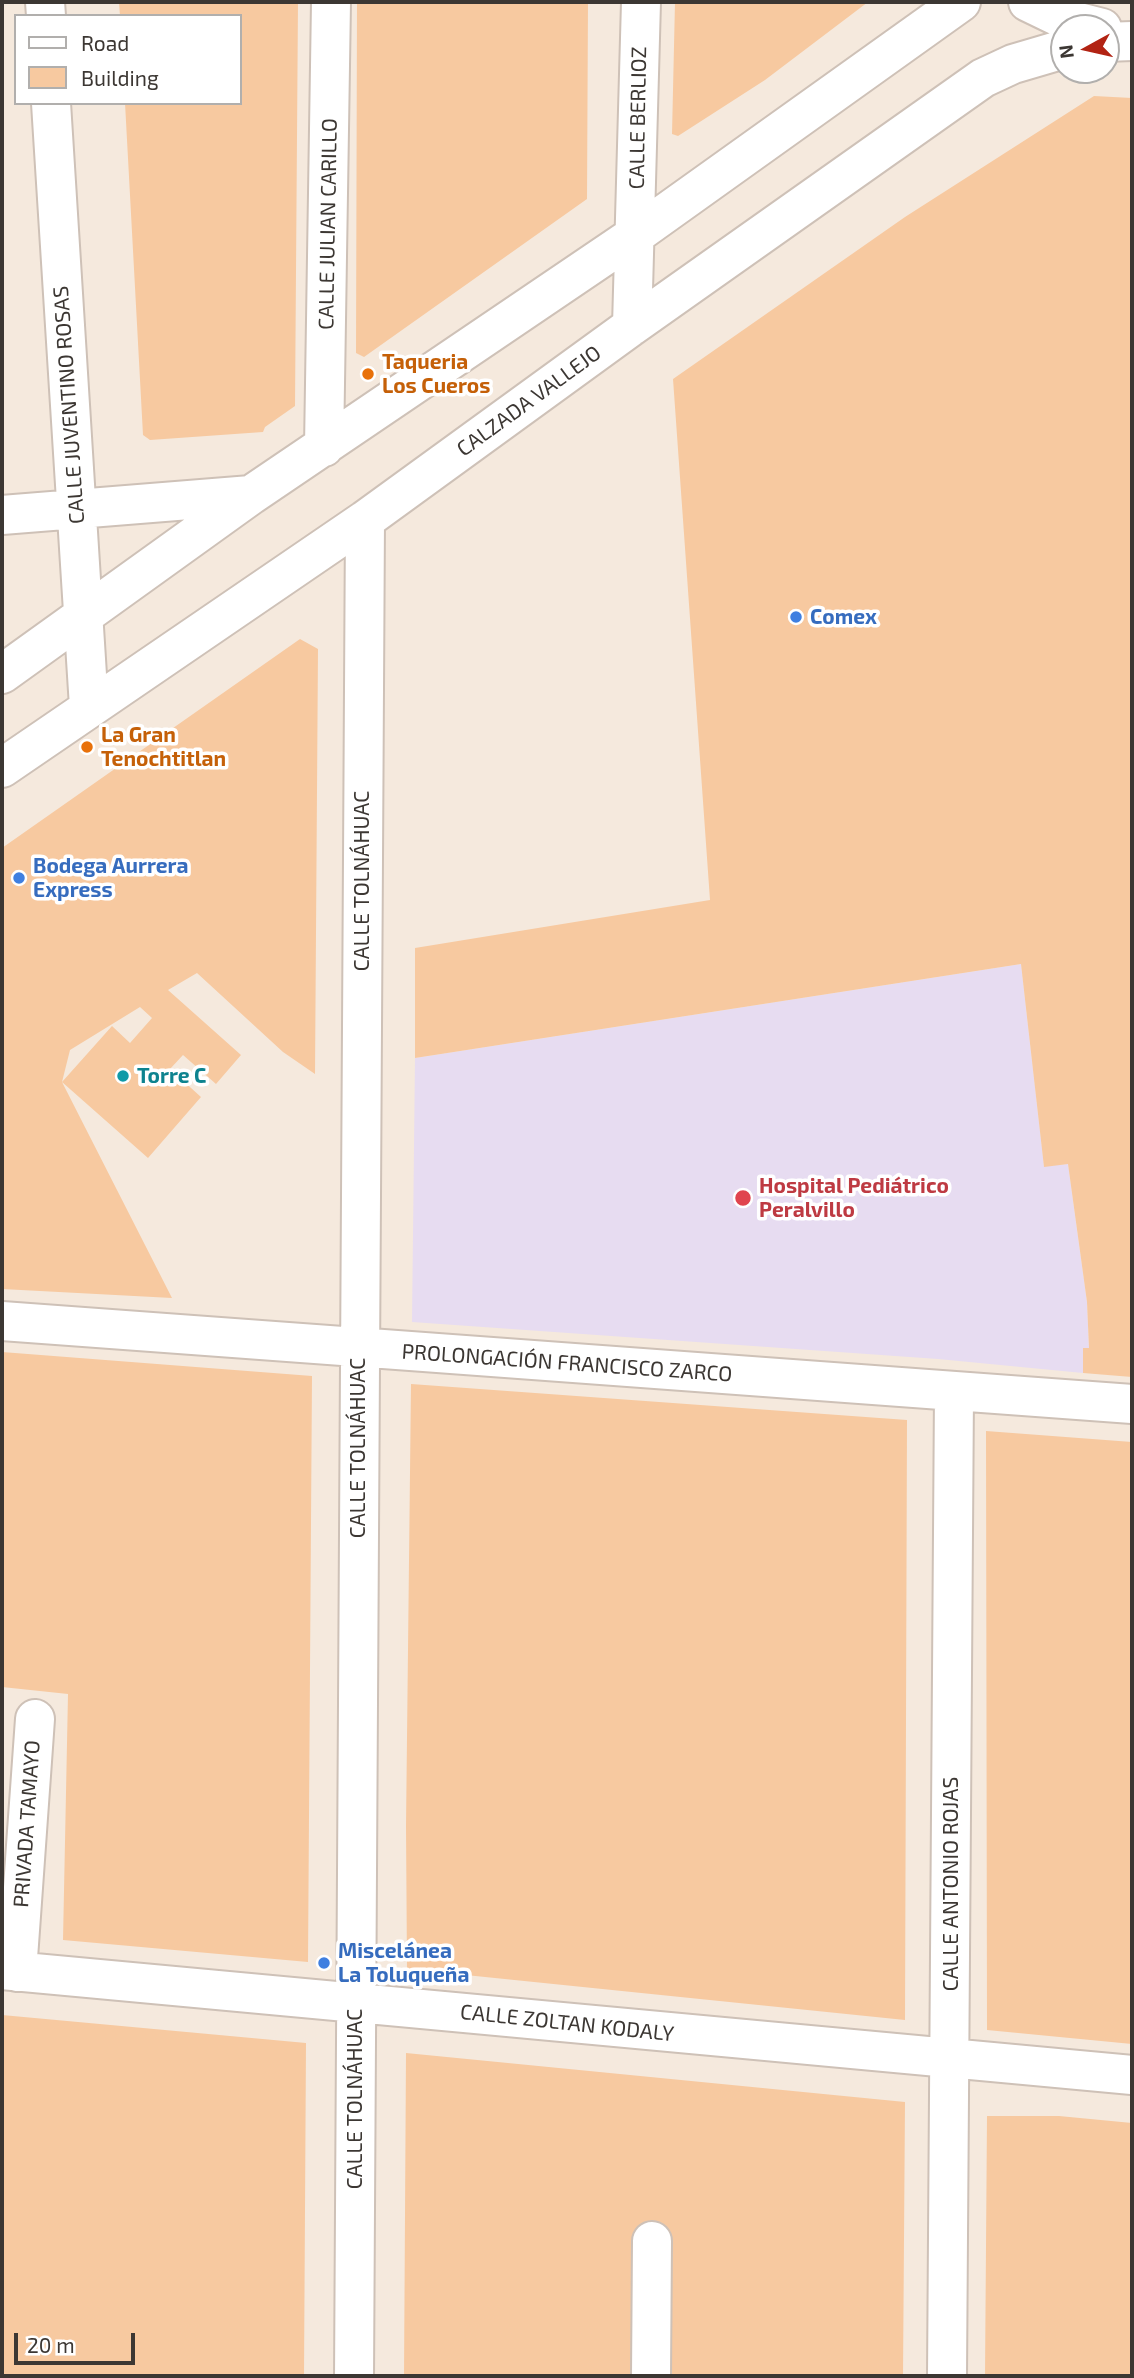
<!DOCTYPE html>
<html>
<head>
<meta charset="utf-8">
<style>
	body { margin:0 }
	#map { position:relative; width:1134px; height:2378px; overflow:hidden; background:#f5e9dd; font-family:"Exo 2",sans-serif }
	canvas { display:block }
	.frame { position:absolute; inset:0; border:4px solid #3c3733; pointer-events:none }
	.legend { position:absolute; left:14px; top:14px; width:228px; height:91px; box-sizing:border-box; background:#fff; border:2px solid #b1afad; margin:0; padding:9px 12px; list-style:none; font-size:21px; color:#3c3733 }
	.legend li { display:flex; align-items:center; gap:14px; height:35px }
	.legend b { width:35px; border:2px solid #b1afad }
	.north { position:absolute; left:1050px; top:14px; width:70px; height:70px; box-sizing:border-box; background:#fff; border:2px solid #b1afad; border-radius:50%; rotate:262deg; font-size:19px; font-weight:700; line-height:28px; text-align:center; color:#3c3733 }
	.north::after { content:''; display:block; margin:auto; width:24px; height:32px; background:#b22313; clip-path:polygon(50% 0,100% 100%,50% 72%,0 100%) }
	.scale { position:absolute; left:14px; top:2333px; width:121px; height:32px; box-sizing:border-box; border:4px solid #3c3733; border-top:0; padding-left:9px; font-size:21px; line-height:24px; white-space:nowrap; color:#3c3733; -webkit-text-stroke:5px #fff; paint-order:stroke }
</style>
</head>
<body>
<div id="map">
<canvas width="1134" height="2378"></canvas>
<div class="frame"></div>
<ul class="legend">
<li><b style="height:9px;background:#fff"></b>Road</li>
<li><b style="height:19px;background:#f7c9a0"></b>Building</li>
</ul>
<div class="north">N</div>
<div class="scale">20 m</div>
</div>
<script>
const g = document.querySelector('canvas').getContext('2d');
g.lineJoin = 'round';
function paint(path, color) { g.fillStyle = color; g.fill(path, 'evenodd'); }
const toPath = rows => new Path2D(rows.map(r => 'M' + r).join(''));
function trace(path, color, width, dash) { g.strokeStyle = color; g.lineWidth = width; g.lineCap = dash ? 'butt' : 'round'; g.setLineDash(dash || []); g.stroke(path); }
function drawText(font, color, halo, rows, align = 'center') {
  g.font = font + ' "Exo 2",sans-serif'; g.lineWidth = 7; g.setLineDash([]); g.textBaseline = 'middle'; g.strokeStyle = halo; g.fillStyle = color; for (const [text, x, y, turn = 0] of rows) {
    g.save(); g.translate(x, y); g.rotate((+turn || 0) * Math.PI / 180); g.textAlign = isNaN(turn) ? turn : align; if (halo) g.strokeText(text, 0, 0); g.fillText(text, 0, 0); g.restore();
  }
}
const medical = toPath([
	[1021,964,1044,1166,1068,1164,1087,1302,1089,1348,1083,1348,1083,1373,938,1359,412,1322,415,1058]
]);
const building = toPath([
	[119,2,298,2,295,406,265,427,263,432,150,440,143,435,125,103,240,103,240,16,120,16],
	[357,2,588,2,587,199,364,357,356,353],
	[675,2,868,2,765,80,678,136,672,134],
	[1094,96,1132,98,1132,1377,1083,1373,1083,1348,1089,1348,1087,1302,1068,1164,1044,1167,1021,964,415,1058,415,948,710,900,673,379,905,217],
	[300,639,318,649,315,1074,283,1052,197,973,168,990,241,1055,216,1084,183,1055,170,1069,201,1097,148,1158,62,1082,112,1026,130,1043,152,1018,140,1007,70,1050,62,1082,172,1298,2,1289,2,848],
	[2,1352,312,1376,308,1962,63,1940,68,1694,2,1687],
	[411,1384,907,1420,905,2020,407,1969,406,1826],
	[986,1431,1132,1442,1132,2044,987,2030],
	[2,2015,306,2043,304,2376,2,2376],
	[406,2053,905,2102,903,2376,404,2376],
	[987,2116,1059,2116,1132,2123,1132,2376,985,2376]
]);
const minor = toPath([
	[45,2,46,16],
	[1028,2,1059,17,1102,28],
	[1106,42,1132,41],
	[51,103,89,707],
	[632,326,641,2],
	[324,447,331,2],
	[2,515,251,495],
	[2,674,251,495,635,235,961,2],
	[2,768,365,520,632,326,983,78,1013,64,1064,49],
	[2,1321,1132,1404],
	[2,1970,1132,2075],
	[17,1972,35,1719],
	[354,2376,365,520],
	[651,2376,652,2241],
	[947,2376,954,1392]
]);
const markers = [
	[368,374,7,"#e8710a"],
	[796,617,7,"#3f7fe0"],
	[87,747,7,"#e8710a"],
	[19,878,7,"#3f7fe0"],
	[123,1076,7,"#0f9aa8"],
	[743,1198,9,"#e0444e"],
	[324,1963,7,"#3f7fe0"]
];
const streetNames = [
	["CALLE BERLIOZ",638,118,-89],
	["CALLE JULIAN CARILLO",328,224,-89],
	["CALZADA VALLEJO",529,401,-36],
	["CALLE JUVENTINO ROSAS",69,405,-94],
	["CALLE TOLNÁHUAC",362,881,-90],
	["PROLONGACIÓN FRANCISCO ZARCO",567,1363,4],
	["CALLE TOLNÁHUAC",358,1448,-90],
	["PRIVADA TAMAYO",27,1824,-86],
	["CALLE ANTONIO ROJAS",951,1884,-90],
	["CALLE ZOLTAN KODALY",567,2023,6],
	["CALLE TOLNÁHUAC",355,2099,-90]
];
const foodNames = [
	["Taqueria",382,362],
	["Los Cueros",382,386],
	["La Gran",101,735],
	["Tenochtitlan",101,759]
];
const shopNames = [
	["Comex",810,617],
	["Bodega Aurrera",33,866],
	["Express",33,890],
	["Miscelánea",338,1951],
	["La Toluqueña",338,1975]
];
const cultureNames = [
	["Torre C",137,1076]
];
const healthNames = [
	["Hospital Pediátrico",759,1186],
	["Peralvillo",759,1210]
];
paint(medical, '#e7dcf1');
paint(building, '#f7c9a0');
trace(minor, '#cec1b7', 42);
trace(minor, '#fff', 38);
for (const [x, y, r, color] of markers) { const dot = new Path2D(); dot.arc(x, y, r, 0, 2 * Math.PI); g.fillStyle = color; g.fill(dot); trace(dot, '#fff', 2.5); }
drawText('21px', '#3c3733', '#fff', streetNames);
drawText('bold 21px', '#c56008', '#fff', foodNames, 'left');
drawText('bold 21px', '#366cbe', '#fff', shopNames, 'left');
drawText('bold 21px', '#0d838f', '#fff', cultureNames, 'left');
drawText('bold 21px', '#be3a42', '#fff', healthNames, 'left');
</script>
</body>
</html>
